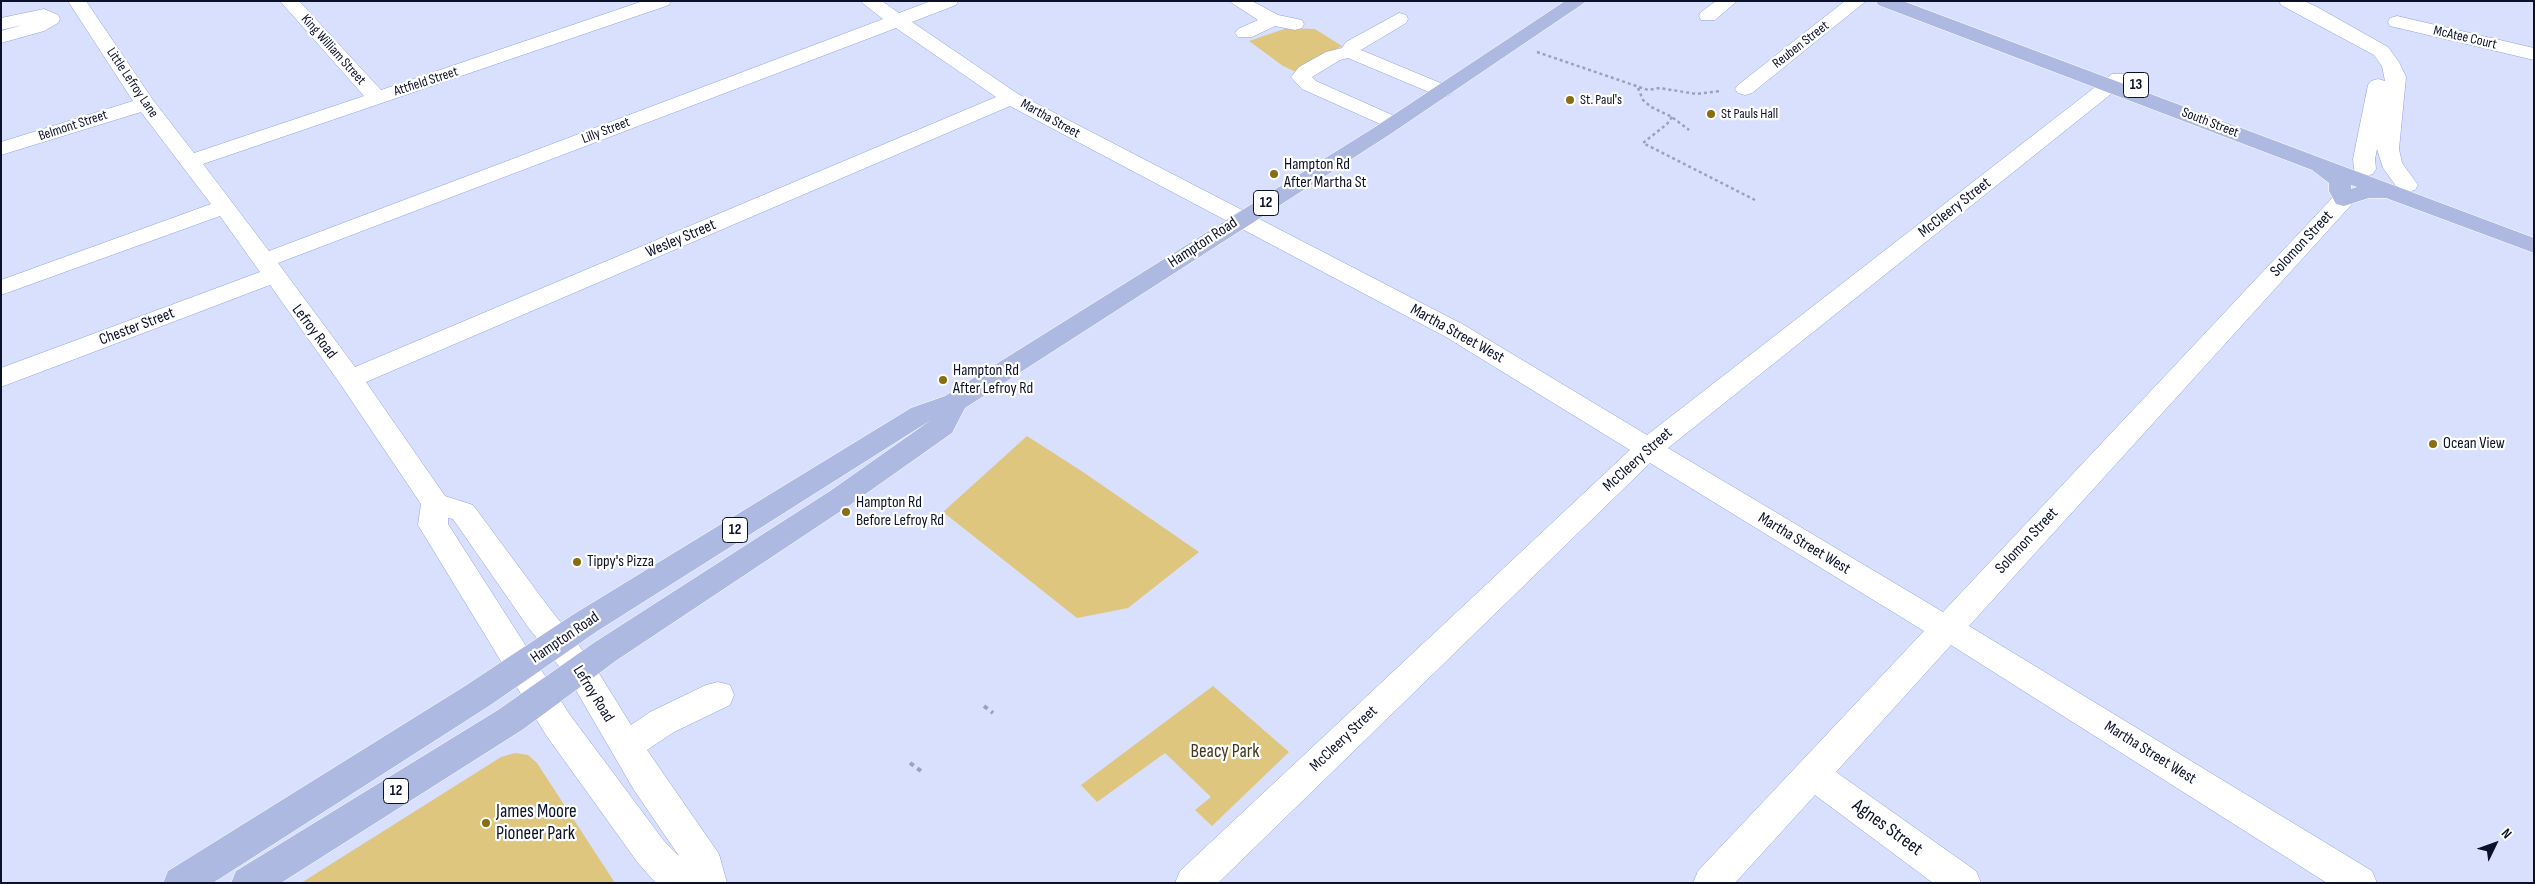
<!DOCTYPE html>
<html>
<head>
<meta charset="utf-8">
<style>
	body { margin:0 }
	#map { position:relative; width:2535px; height:884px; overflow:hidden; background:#d8e0fd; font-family:"Sofia Sans Condensed",sans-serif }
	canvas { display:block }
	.frame { position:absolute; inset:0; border:2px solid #0c112a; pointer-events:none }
	.north { position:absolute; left:2470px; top:819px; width:50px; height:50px; -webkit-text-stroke:4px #fff; paint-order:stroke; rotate:48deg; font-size:14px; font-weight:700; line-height:20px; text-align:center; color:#0c112a }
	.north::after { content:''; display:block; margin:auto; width:18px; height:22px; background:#0c112a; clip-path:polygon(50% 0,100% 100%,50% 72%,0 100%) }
</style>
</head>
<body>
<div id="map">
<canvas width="2535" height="884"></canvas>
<div class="frame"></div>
<div class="north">N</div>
</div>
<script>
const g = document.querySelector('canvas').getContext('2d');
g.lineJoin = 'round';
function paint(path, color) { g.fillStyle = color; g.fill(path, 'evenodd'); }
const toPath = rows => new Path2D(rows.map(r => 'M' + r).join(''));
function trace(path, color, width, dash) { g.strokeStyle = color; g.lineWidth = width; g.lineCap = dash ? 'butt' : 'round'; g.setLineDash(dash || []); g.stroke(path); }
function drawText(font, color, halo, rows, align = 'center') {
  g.font = font + ' "Sofia Sans Condensed",sans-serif'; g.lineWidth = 4.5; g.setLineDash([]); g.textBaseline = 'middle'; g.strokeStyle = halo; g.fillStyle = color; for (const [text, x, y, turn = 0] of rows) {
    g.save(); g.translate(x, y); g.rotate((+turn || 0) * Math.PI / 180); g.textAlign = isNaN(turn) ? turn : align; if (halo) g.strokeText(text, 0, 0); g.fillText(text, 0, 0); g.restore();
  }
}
const green = toPath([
	[1287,28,1315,29,1342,46,1296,72,1283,66,1249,41],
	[1027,436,1083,472,1199,552,1128,608,1077,618,943,512],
	[1213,686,1289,752,1212,826,1195,810,1211,797,1165,753,1097,802,1081,785],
	[515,753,528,755,537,763,615,883,301,883,501,757]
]);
const pathFar1 = toPath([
	[1537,52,1648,90,1660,88,1696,94,1721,91],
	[1638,88,1643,100,1651,107,1672,117,1689,130],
	[1672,117,1667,124,1643,143,1755,200]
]);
const path = toPath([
	[984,706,993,713],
	[910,763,921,771]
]);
const minor = toPath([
	[68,1,86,1,153,100,194,153,364,96,280,1,299,1,381,90,643,1,671,1,669,5,203,164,269,251,883,19,860,1,882,1,899,13,931,1,958,1,956,5,912,22,1018,94,1464,325,1647,435,2112,74,2126,74,2129,78,2126,82,1668,448,1943,612,2336,194,2344,192,2352,194,2355,199,2352,204,1969,626,2372,871,2377,883,2327,883,1951,645,1836,772,1976,871,1981,883,1933,883,1815,795,1735,883,1693,883,1698,871,1924,631,1650,463,1218,883,1175,883,1180,871,1630,450,1446,337,1010,106,366,382,445,496,473,505,550,609,592,662,631,725,650,712,706,685,718,682,730,685,734,695,730,705,674,732,647,750,719,854,727,883,656,883,638,863,546,735,418,525,421,504,341,385,270,285,1,387,1,368,260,272,220,216,1,295,1,280,211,204,141,112,1,155,1,142,133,101,68,1],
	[896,28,996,97,355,367,278,263,896,28],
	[448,518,453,519,528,627,570,680,634,790,679,856,664,841,570,715,448,524,448,518],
	[1229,1,1252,1,1278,15,1302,20,1304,24,1302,28,1295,30,1275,26,1252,37,1238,37,1235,33,1238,29,1258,20,1229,1],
	[1716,1,1737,1,1715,20,1701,20,1699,16,1701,12,1716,1],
	[1845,1,1866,1,1752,93,1745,95,1738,93,1735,89,1738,85,1845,1],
	[2279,1,2304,1,2317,7,2388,47,2399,62,2406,77,2399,149,2402,163,2418,185,2415,190,2407,192,2399,190,2383,168,2377,149,2379,139,2375,159,2376,169,2373,174,2365,176,2357,174,2354,169,2353,159,2368,85,2371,81,2378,79,2385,81,2382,66,2374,55,2281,5,2279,1],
	[44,9,58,15,60,19,58,23,44,31,1,43,1,31,22,25,1,30,1,18,44,9],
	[1399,13,1406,15,1408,19,1406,23,1361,50,1450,87,1453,91,1450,95,1443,97,1436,95,1348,58,1340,60,1312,77,1316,81,1401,119,1404,123,1401,127,1394,129,1387,127,1302,89,1291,77,1299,67,1326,52,1342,48,1346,42,1399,13],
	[2397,16,2534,48,2534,60,2390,26,2388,22,2390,18,2397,16]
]);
const major = toPath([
	[1565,1,1587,1,1389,135,965,408,952,433,850,505,617,660,522,730,281,883,231,883,236,871,498,710,595,642,830,491,931,420,596,632,489,706,213,883,163,883,168,871,465,686,574,614,911,408,945,396,1375,127,1565,1],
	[1876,1,1903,1,2534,238,2534,253,2386,198,2369,198,2344,206,2336,204,2329,191,2329,183,2312,170,1878,5,1876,1],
	[2351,185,2357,187,2351,189,2351,185]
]);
const markers = [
	[1570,100,5,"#886e0e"],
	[1711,114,5,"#886e0e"],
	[1274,174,5,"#886e0e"],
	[943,380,5,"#886e0e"],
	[2433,444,5,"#886e0e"],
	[846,512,5,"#886e0e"],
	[577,562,5,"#886e0e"],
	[486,823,5,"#886e0e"]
];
const farStreetnames = [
	["McAtee Court",2465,38,13],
	["Reuben Street",1801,45,-38],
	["King William Street",333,50,48],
	["Attfield Street",426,82,-18],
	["Little Lefroy Lane",132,83,56],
	["Martha Street",1050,119,29],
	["South Street",2210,123,21],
	["Belmont Street",73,126,-18],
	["Lilly Street",606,131,-21]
];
const farPoinames = [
	["St. Paul's",1580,100],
	["St Pauls Hall",1721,114]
];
const shields = [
	[2136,85,25],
	[1266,203,25],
	[735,530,25],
	[396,791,25]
];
const shieldNames = [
	["13",2136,85],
	["12",1266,203],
	["12",735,530],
	["12",396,791]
];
const poiNames = [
	["Hampton Rd",1284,165],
	["After Martha St",1284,183],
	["Hampton Rd",953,371],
	["After Lefroy Rd",953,389],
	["Ocean View",2443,444],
	["Hampton Rd",856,503],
	["Before Lefroy Rd",856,521],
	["Tippy's Pizza",587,562]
];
const streetNames = [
	["McCleery Street",1955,208,-38],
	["Wesley Street",681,239,-23],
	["Hampton Road",1203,243,-33],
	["Solomon Street",2302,244,-47],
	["Chester Street",137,327,-21],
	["Lefroy Road",314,332,53],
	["Martha Street West",1457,334,29],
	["McCleery Street",1638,460,-42],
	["Solomon Street",2027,541,-47],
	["Martha Street West",1804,544,31],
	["Hampton Road",565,638,-34],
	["Lefroy Road",593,694,58],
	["McCleery Street",1344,739,-44],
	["Martha Street West",2150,753,32]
];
const nearParknames = [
	["Beacy Park",1225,752]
];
const nearPoinames = [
	["James Moore",496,812],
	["Pioneer Park",496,834]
];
const nearStreetnames = [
	["Agnes Street",1887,828,36]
];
paint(green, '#dec67e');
trace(minor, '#8fa1e5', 1);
trace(major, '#fff', 1);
trace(pathFar1, '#9aa1bc', 2.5, [3, 3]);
trace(path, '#9aa1bc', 4, [4.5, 4.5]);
paint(minor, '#fff');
paint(major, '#aeb9e1');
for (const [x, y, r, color] of markers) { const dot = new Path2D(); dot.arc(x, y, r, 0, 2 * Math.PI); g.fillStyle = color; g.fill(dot); trace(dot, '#fff', 2); }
drawText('14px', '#0c112a', '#fff', farStreetnames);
drawText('14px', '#0c112a', '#fff', farPoinames, 'left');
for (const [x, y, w] of shields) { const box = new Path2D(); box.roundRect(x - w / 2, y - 12.5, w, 25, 4); g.fillStyle = '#fff'; g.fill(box); trace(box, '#0c112a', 1); }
drawText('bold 15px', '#0c112a', null, shieldNames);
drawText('16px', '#0c112a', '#fff', poiNames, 'left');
drawText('16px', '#0c112a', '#fff', streetNames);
drawText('19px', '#433817', '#fff', nearParknames);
drawText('19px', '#0c112a', '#fff', nearPoinames, 'left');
drawText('19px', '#0c112a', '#fff', nearStreetnames);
</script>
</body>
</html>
